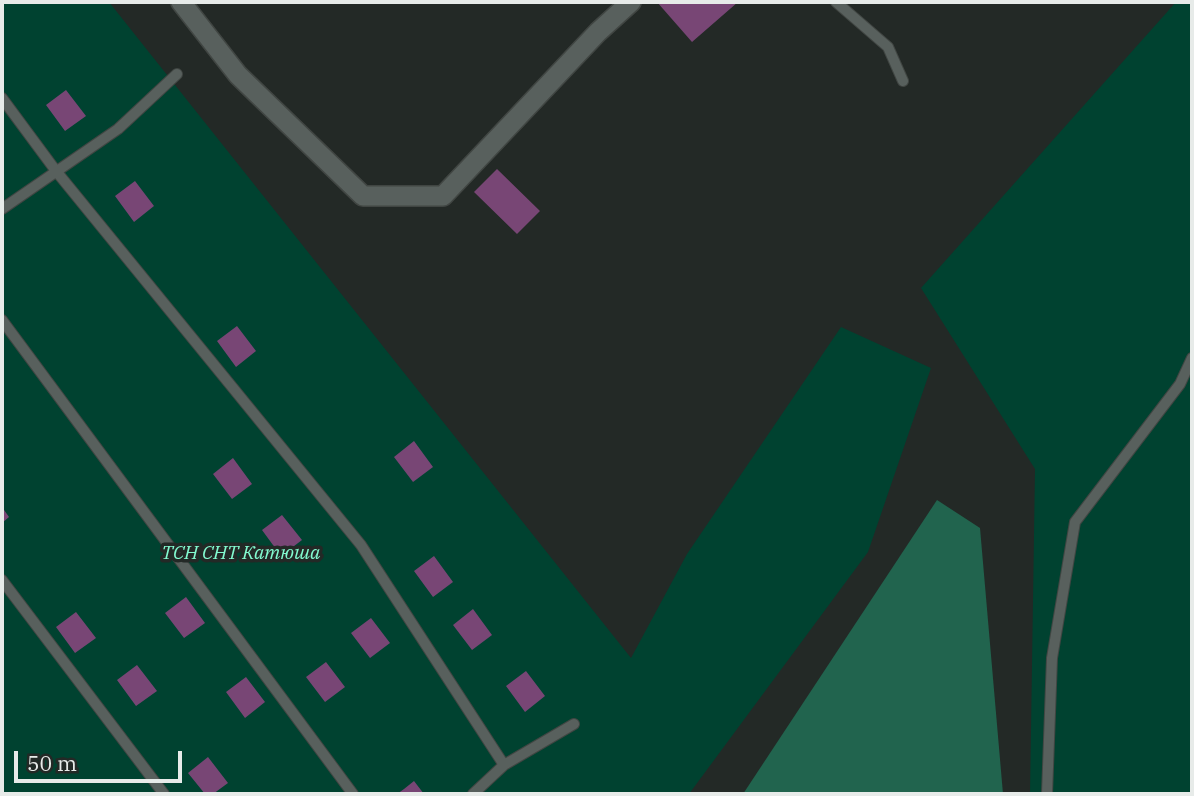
<!DOCTYPE html>
<html>
<head>
<meta charset="utf-8">
<style>
	body { margin:0 }
	#map { position:relative; width:1194px; height:796px; overflow:hidden; background:#232926; font-family:"IBM Plex Serif",serif }
	canvas { display:block }
	.frame { position:absolute; inset:0; border:4px solid #e7ebe9; pointer-events:none }
	.scale { position:absolute; left:14px; top:751px; width:168px; height:32px; box-sizing:border-box; border:4px solid #e7ebe9; border-top:0; padding-left:9px; font-size:21px; line-height:24px; white-space:nowrap; color:#e7ebe9; -webkit-text-stroke:5px #232926; paint-order:stroke }
</style>
</head>
<body>
<div id="map">
<canvas width="1194" height="796"></canvas>
<div class="frame"></div>
<div class="scale">50 m</div>
</div>
<script>
const g = document.querySelector('canvas').getContext('2d');
g.lineJoin = 'round';
function paint(path, color) { g.fillStyle = color; g.fill(path, 'evenodd'); }
const toPath = rows => new Path2D(rows.map(r => 'M' + r).join(''));
function trace(path, color, width, dash) { g.strokeStyle = color; g.lineWidth = width; g.lineCap = dash ? 'butt' : 'round'; g.setLineDash(dash || []); g.stroke(path); }
function drawText(font, color, halo, rows, align = 'center') {
  g.font = font + ' "IBM Plex Serif",serif'; g.lineWidth = 7; g.setLineDash([]); g.textBaseline = 'middle'; g.strokeStyle = halo; g.fillStyle = color; for (const [text, x, y, turn = 0] of rows) {
    g.save(); g.translate(x, y); g.rotate((+turn || 0) * Math.PI / 180); g.textAlign = isNaN(turn) ? turn : align; if (halo) g.strokeText(text, 0, 0); g.fillText(text, 0, 0); g.restore();
  }
}
const green = toPath([
	[2,2,109,2,631,658,687,554,841,327,931,368,868,552,689,794,2,794],
	[1176,2,1192,2,1192,794,1030,794,1035,469,921,288]
]);
const forest = toPath([
	[937,500,980,528,1003,794,743,794]
]);
const building = toPath([
	[657,2,738,2,692,42],
	[66,90,86,116,65,131,46,105],
	[497,169,540,211,517,234,474,192],
	[135,181,154,206,134,222,115,196],
	[237,326,256,351,236,367,217,341],
	[414,441,433,467,413,482,394,457],
	[233,458,252,484,232,499,213,474],
	[2,507,9,517,2,523],
	[282,515,302,540,281,556,262,530],
	[434,556,453,582,433,597,414,571],
	[186,597,205,623,184,638,165,613],
	[473,609,492,635,472,650,453,625],
	[76,612,96,638,75,653,56,627],
	[371,618,390,643,370,658,351,633],
	[326,662,345,687,325,702,306,677],
	[137,665,157,691,136,706,117,680],
	[526,671,545,696,525,712,506,686],
	[246,677,265,702,245,718,226,692],
	[208,757,228,783,213,794,205,794,188,773],
	[414,781,424,794,397,794,404,789]
]);
const service = toPath([
	[836,2,888,47,903,81],
	[2,98,56,171,361,545,504,765],
	[2,209,118,129,177,74],
	[2,320,353,794],
	[2,580,164,794],
	[473,794,504,765,574,724],
	[1047,794,1052,658,1075,522,1180,384,1192,358]
]);
const minor = toPath([
	[181,2,238,75,363,196,443,196,598,32,631,2]
]);
const parkNames = [
	["ТСН СНТ Катюша",241,554]
];
paint(green, '#004230');
paint(forest, '#21644e');
paint(building, '#784675');
trace(service, '#414643', 12);
trace(minor, '#414643', 22);
trace(service, '#58605d', 10);
trace(minor, '#58605d', 19);
drawText('italic 19px', '#83fbd0', '#232926', parkNames);
</script>
</body>
</html>
